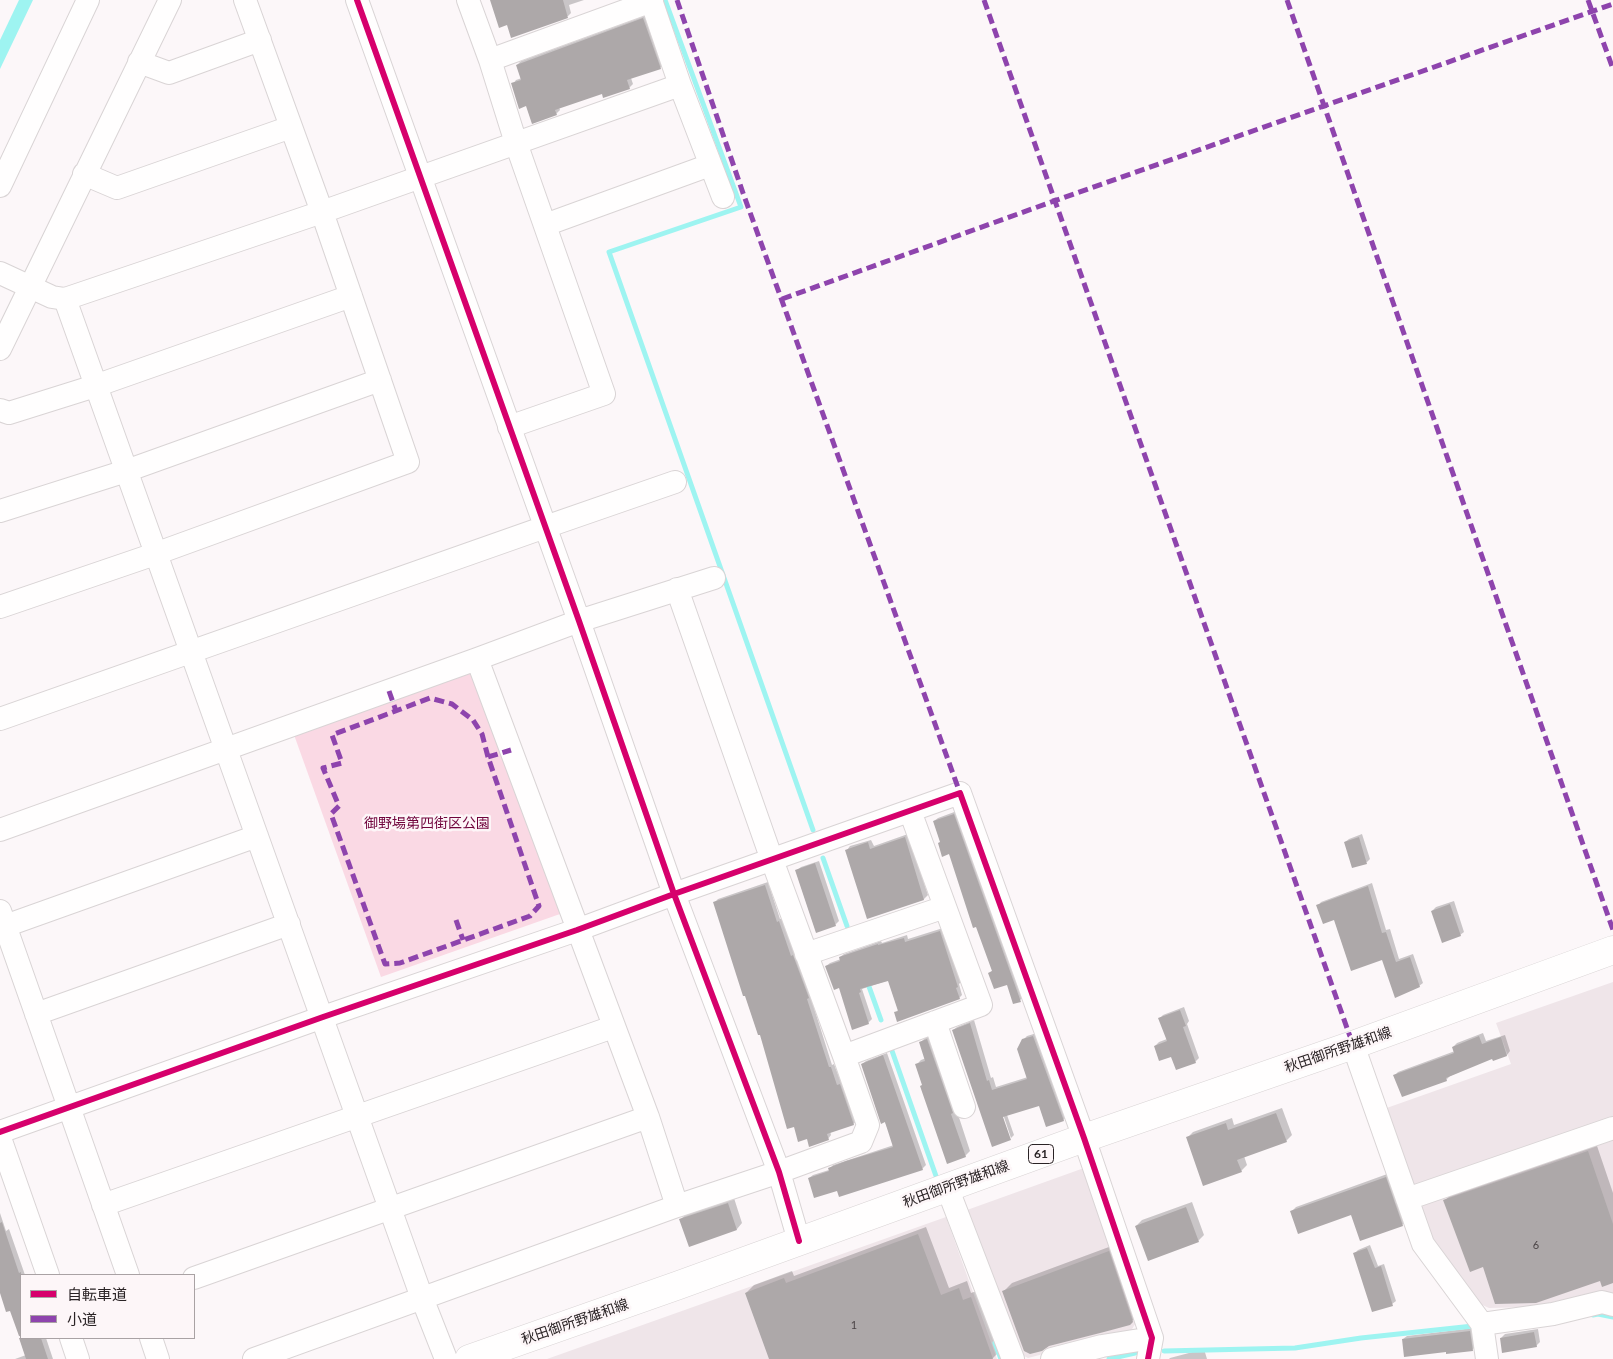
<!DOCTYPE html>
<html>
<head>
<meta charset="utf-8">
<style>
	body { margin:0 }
	#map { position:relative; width:1613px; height:1359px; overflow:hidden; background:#fcf7f9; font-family:Lato,"Noto Sans JP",sans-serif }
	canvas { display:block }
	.legend { position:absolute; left:20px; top:1274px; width:175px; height:65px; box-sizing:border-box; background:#fdf6f8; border:1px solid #a9a2a4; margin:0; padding:6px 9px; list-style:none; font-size:15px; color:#2a2325 }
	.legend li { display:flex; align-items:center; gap:10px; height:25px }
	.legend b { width:25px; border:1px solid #a9a2a4 }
</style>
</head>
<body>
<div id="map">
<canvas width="1613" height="1359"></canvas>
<ul class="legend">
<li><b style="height:6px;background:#d6006c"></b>自転車道</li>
<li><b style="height:6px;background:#8e44ad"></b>小道</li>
</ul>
</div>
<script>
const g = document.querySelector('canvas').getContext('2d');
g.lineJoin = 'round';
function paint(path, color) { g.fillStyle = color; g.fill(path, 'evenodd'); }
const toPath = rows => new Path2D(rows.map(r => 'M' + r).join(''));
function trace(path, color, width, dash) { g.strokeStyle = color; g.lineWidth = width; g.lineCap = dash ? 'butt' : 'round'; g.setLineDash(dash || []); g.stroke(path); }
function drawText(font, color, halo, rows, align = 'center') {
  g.font = font + ' Lato,"Noto Sans JP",sans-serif'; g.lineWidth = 5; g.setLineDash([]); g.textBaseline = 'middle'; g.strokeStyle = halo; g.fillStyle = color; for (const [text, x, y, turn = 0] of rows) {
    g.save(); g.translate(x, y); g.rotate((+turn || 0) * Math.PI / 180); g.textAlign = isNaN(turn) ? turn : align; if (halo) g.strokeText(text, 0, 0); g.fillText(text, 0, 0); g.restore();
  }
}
const built = toPath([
	[1613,982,1613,1296,1597,1292,1531,1307,1489,1308,1478,1303,1427,1235,1381,1110,1511,1064,1496,1023],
	[1084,1168,1138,1319,1131,1331,1028,1358,1016,1352,967,1210],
	[946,1217,997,1359,547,1359]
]);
const green = toPath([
	[472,668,560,914,381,977,293,732]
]);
const water = toPath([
	[19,0,33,0,0,69,0,40]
]);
const shadow = toPath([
	[492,0,584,0,569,5,571,13,568,16,508,24],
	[647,15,664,64,660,68,631,78,633,84,629,88,603,93,559,107,560,110,556,114,527,105,513,84,516,80,522,78,517,65,521,61],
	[957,811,1024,997,1020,1000,1008,983,990,973,993,970,949,853,934,821,938,818],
	[908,834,928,895,924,899,867,917,847,850,850,846,871,840,874,846],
	[1362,834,1370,859,1367,862,1353,867,1345,842,1349,839],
	[819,861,839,921,835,925,797,870,801,867],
	[768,882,780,919,783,918,810,995,832,1065,834,1064,841,1082,843,1082,857,1121,853,1124,830,1131,831,1135,828,1139,808,1138,794,1125,714,903,718,899],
	[1372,883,1386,930,1390,929,1399,959,1413,954,1423,983,1419,986,1318,906,1321,902],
	[1454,901,1464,932,1460,935,1432,911,1436,907],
	[943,928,961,982,959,984,962,995,959,998,896,1012,899,1009,889,980,862,989,872,1019,868,1023,840,987,826,966,830,963,841,959,840,957,844,954,881,941,882,943,907,935,908,939],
	[1184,1007,1189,1021,1187,1024,1199,1058,1195,1062,1172,1055,1155,1046,1159,1042,1167,1039,1160,1018,1163,1015],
	[974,1020,991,1078,993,1077,996,1087,1028,1077,1023,1040,1027,1036,1037,1033,1067,1117,1063,1120,1040,1104,1007,1115,1014,1135,1011,1138,1002,1111,953,1030,957,1027],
	[1483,1033,1486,1041,1505,1035,1510,1051,1507,1055,1494,1060,1493,1057,1450,1076,1446,1080,1395,1075,1398,1072,1455,1051,1453,1047,1457,1043],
	[932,1035,970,1151,965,1156,916,1065,921,1060,926,1058,921,1042,926,1037],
	[887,1053,926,1165,922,1169,838,1190,809,1178,813,1175,829,1170,833,1165,894,1145,862,1064,866,1061],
	[1282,1108,1292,1135,1286,1141,1244,1156,1247,1165,1241,1171,1187,1138,1193,1132,1232,1118,1234,1125],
	[1596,1143,1613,1193,1613,1282,1600,1279,1444,1201,1453,1193],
	[1390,1173,1407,1220,1402,1225,1351,1214,1291,1212,1296,1207],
	[734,1198,742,1223,737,1229,680,1220,686,1214],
	[1192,1202,1204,1235,1198,1241,1136,1226,1142,1220],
	[0,1213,6,1231,9,1229,25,1275,21,1275,21,1338,46,1338,53,1359,15,1359,26,1355,11,1310,0,1289],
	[926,1227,949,1288,967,1281,971,1293,979,1290,1001,1350,993,1358,771,1359,746,1293,754,1285,792,1271,794,1276],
	[1117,1244,1140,1313,1129,1324,1004,1291,1012,1283],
	[1370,1245,1378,1266,1384,1264,1396,1301,1392,1304,1355,1253,1358,1250],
	[1473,1328,1476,1346,1472,1350,1447,1350,1403,1339,1407,1336],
	[1538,1329,1540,1342,1536,1346,1501,1338,1505,1334],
	[1204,1349,1207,1359,1169,1359,1170,1358]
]);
const stream = toPath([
	[665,0,741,207,609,252,813,830],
	[823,858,847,926],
	[867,981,881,1020],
	[891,1048,936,1176],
	[1593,1315,1598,1314,1613,1317],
	[995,1343,1001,1359],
	[1164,1351,1295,1348,1361,1338,1473,1326],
	[1109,1359,1135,1353]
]);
const building = toPath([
	[490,0,563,0,568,18,511,38,507,25,499,28],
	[643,18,661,69,627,80,630,89,603,98,602,94,555,110,557,115,532,124,526,106,519,109,511,83,521,80,516,65],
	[954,814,1021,1002,1013,1004,1007,985,994,989,988,973,992,971,976,927,973,928,949,854,942,857,938,843,940,842,933,821],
	[905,837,924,900,867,919,845,850,868,842,870,849],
	[1359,837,1367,864,1352,868,1344,842],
	[815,863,836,926,816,933,795,870],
	[765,885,777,922,779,921,791,956,793,955,809,998,807,999,829,1067,831,1067,837,1085,840,1084,854,1125,827,1134,829,1140,809,1147,807,1139,798,1142,794,1127,787,1129,760,1035,758,1035,745,996,743,996,713,902],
	[1368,886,1382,933,1386,932,1396,962,1410,957,1420,987,1395,998,1382,960,1351,971,1334,920,1323,924,1316,905],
	[1450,904,1461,936,1442,943,1431,911],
	[940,931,958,987,956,988,960,999,897,1022,894,1012,898,1011,888,981,860,989,861,992,859,993,869,1024,852,1030,839,988,834,990,825,966,840,961,839,957,878,944,878,945,904,938,905,942],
	[1180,1010,1186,1026,1183,1027,1196,1063,1176,1070,1171,1057,1159,1061,1154,1046,1167,1041,1158,1018],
	[970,1023,987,1081,989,1080,992,1090,1027,1079,1017,1049,1022,1039,1033,1036,1064,1121,1046,1127,1039,1106,1003,1117,1011,1140,992,1147,952,1030],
	[1479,1036,1482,1044,1501,1037,1507,1056,1493,1061,1492,1059,1446,1078,1447,1081,1402,1097,1393,1075,1454,1053,1452,1047],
	[927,1039,953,1113,951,1114,966,1157,947,1164,920,1086,922,1085,915,1064,925,1061,919,1042],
	[883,1055,923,1170,839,1197,837,1191,814,1198,808,1178,829,1171,828,1168,846,1161,893,1147,885,1122,881,1124,861,1064],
	[1276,1113,1287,1142,1237,1160,1242,1172,1203,1186,1186,1137,1226,1123,1228,1130],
	[1588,1151,1613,1224,1613,1283,1602,1287,1600,1281,1536,1303,1495,1304,1483,1267,1470,1272,1443,1200],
	[1386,1177,1403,1226,1360,1241,1351,1215,1298,1234,1290,1211],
	[728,1203,737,1230,689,1247,679,1219],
	[1186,1207,1199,1242,1148,1261,1135,1226],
	[2,1222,19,1273,21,1272,21,1336,19,1336,10,1311,6,1312,0,1293,0,1223],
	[918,1234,941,1295,959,1288,963,1300,971,1297,993,1359,769,1359,745,1293,784,1278,786,1283],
	[1367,1248,1375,1268,1381,1266,1393,1306,1372,1312,1353,1253],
	[1109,1251,1133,1322,1130,1325,1104,1332,1049,1346,1042,1351,1030,1354,1024,1351,1002,1291],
	[1470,1331,1473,1351,1446,1354,1446,1352,1404,1357,1402,1339],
	[1534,1332,1537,1347,1502,1353,1500,1338],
	[19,1338,41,1338,48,1359,26,1359]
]);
const minor = toPath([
	[357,0,579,621,674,894,779,1172,799,1241],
	[468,0,490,60,516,143,604,394,509,427],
	[490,60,652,1],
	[139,62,169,73,260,40],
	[680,85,723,197],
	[84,174,117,188,291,127],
	[0,186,88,0],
	[545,225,710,165],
	[0,273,52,297,65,299,322,212,680,85,651,0],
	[65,299,422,1298,446,1359],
	[0,349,170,0],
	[0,410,9,413,95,386,351,296],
	[0,511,126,471,380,380],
	[677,589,772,860,844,1056],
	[0,607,155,554,408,462,322,212,245,0],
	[477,659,648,1117,677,1206],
	[0,719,545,527,675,482],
	[0,830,477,659,579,621,714,578],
	[0,911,128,1275],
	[5,926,257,836],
	[806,954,945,907],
	[36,1014,289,924],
	[935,1022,964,1107],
	[1353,1045,1423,1244,1482,1324,1487,1359],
	[0,1132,323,1017,577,930,674,894,960,793,1084,1138,1152,1338,1148,1359],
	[0,1138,48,1275],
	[947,1187,1013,1359],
	[1407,1199,1613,1128],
	[103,1205,613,1027],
	[194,1278,648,1117],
	[1482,1324,1553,1314,1602,1302,1613,1305],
	[71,1338,78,1359],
	[151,1338,158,1359],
	[254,1359,677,1206,779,1172,861,1142,868,1125,844,1056,981,1005,910,811],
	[1052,1359,1102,1346,1152,1338]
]);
const major = toPath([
	[469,1359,679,1285,1070,1143,1353,1045,1613,950]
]);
const quiet = toPath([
	[677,0,743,193,960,793],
	[984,0,1353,1045],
	[1287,0,1613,930],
	[1588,0,1613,69],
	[782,299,1054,201,1613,4],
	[389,691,396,711],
	[488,757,482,734,473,720,452,704,430,698,332,735,342,763,323,768,339,806,331,814,385,964,400,963,530,916,539,906,488,757,511,750],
	[456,920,463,940]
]);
const cycleway = toPath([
	[357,0,579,621,674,894,779,1172,799,1241],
	[0,1132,323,1017,577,930,674,894,960,793,1084,1138,1152,1338,1148,1359]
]);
const numberNames = [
	["6",1536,1245],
	["1",854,1325]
];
const shields = [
	[1041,1154,25]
];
const shieldNames = [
	["61",1041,1154]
];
const parkNames = [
	["御野場第四街区公園",427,823]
];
const streetNames = [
	["秋田御所野雄和線",1338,1050,-19],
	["秋田御所野雄和線",956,1184,-20],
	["秋田御所野雄和線",575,1322,-19]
];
paint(built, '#efe5e9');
paint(green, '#fad9e4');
paint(water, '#9ef4f1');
paint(shadow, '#0003');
trace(stream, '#9ef4f1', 5);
paint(building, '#ada8a9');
trace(minor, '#d9d4d5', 24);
trace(major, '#d9d4d5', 29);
trace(minor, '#fffefe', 22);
trace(major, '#fffefe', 28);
trace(quiet, '#8e44ad', 5, [10, 5]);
trace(cycleway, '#d6006c', 6);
drawText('11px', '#4b4446', null, numberNames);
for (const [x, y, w] of shields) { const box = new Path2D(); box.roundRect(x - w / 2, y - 9.5, w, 19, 4); g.fillStyle = '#fdf6f8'; g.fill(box); trace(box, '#2a2325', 1); }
drawText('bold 12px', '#2a2325', null, shieldNames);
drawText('14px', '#70043c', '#fdf6f8', parkNames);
drawText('14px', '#2a2325', '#fdf6f8', streetNames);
</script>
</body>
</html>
